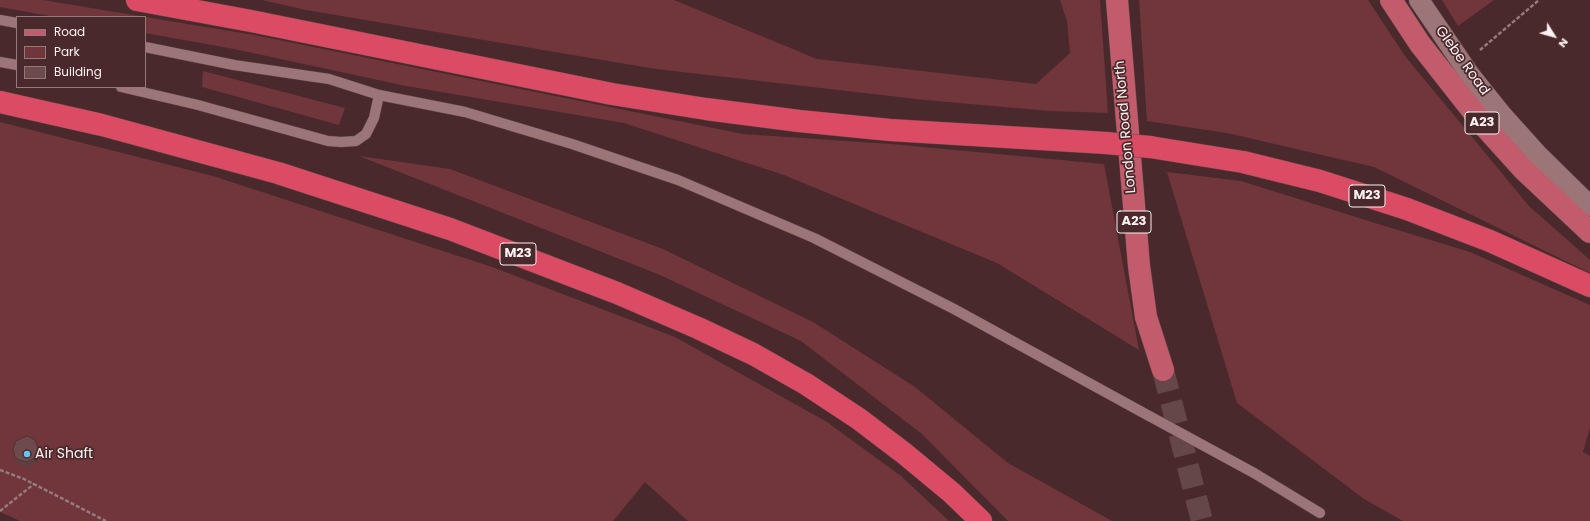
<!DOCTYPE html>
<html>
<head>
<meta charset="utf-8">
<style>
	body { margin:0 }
	#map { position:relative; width:1590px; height:521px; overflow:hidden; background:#4a292c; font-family:Poppins,sans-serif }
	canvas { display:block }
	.legend { position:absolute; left:16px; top:16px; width:130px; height:72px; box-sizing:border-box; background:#4a292c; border:1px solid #92797b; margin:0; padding:5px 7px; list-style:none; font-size:12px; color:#fef1f1 }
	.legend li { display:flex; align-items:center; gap:8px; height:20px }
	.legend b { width:20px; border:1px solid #92797b }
	.north { position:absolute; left:1534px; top:16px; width:40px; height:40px; -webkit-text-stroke:3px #4a292c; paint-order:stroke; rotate:127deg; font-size:11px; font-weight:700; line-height:16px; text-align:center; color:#fef1f1 }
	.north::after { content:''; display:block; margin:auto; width:14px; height:18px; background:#fef1f1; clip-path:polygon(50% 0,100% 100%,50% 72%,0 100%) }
</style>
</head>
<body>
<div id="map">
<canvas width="1590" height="521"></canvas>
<ul class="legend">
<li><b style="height:5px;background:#c25c6c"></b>Road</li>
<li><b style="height:11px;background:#71353c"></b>Park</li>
<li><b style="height:11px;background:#6e4a4d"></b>Building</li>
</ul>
<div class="north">N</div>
</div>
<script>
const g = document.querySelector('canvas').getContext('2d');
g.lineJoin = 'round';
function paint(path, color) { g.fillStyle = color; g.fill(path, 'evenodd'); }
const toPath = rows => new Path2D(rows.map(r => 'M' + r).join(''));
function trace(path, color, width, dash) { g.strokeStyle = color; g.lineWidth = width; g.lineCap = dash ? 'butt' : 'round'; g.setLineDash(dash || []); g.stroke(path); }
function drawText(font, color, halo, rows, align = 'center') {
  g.font = font + ' Poppins,sans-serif'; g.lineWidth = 3.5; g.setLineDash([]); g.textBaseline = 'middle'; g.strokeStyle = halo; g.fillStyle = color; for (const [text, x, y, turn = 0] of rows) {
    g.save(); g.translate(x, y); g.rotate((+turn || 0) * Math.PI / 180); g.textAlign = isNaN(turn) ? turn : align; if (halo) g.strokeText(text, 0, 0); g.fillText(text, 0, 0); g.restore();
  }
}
const green = toPath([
	[0,0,43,0,254,35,743,134,891,144,1104,164,1139,350,997,263,784,175,624,123,406,86,234,49,145,33,145,17,55,17,0,7],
	[262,0,674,0,817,59,1036,84,1070,53,1067,21,1060,0,1100,0,1108,113,1050,111,925,100,656,69,306,10],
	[1139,0,1368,0,1405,56,1529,206,1590,260,1590,273,1374,167,1227,133,1147,121],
	[1442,0,1494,0,1458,26],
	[203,71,345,108,339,125,202,87],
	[0,122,213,176,492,267,675,337,827,422,901,476,949,521,688,521,645,482,613,521,20,521,0,512],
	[359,156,450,169,663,249,813,322,915,387,1008,463,1112,521,1008,521,922,434,801,341,660,275],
	[1167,172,1241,181,1375,223,1470,252,1590,305,1590,428,1583,452,1590,456,1590,521,1403,521,1364,499,1237,403]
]);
const primaryTunnel = toPath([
	[1163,370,1202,521]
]);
const path = toPath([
	[1480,50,1539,0],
	[0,470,24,479,106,521],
	[0,511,34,484]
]);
const lane = toPath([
	[0,20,17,23],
	[145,47,234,65,329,79,379,95,465,112,572,144,678,180,814,238,954,309,1140,411],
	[0,62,17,65],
	[121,87,198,105,328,141,341,142,356,141,366,134,374,118,379,95],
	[1254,473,1320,513]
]);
const street = toPath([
	[1419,0,1470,75,1502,115,1538,155,1590,206]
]);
const primary = toPath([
	[1117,0,1139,266,1146,317,1163,370],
	[1391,0,1420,44,1486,128,1523,169,1590,232]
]);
const highway = toPath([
	[137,0,251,21,612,94,706,109,799,121,890,130,1106,143],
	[0,102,102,125,278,173,450,229,617,293,698,328,753,354,806,384,859,419,905,454,952,493,981,521],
	[1150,147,1243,162,1320,181,1407,209,1490,241,1590,286]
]);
const laneBridge = toPath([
	[1140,411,1254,473]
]);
const highwayBridge = toPath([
	[1106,143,1150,147]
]);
const wall = toPath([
	[35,440,40,455,36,463,29,467,20,465,17,462,13,449]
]);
const shadedWall = toPath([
	[39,451,40,455,36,463,35,458]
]);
const building = toPath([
	[27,436,35,440,39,451,35,458,27,462,19,460,15,457,13,449,16,441,27,436]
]);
const markers = [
	[27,454,4,"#64c5ee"]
];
const shields = [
	[1482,123,34],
	[1367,196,36],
	[1134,222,34],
	[518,254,36]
];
const shieldNames = [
	["A23",1482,123],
	["M23",1367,196],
	["A23",1134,222],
	["M23",518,254]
];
const streetNames = [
	["Glebe Road",1462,61,54],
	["London Road North",1126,127,-95]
];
const poiNames = [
	["Air Shaft",35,454]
];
paint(green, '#71353c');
trace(primaryTunnel, '#65474a', 22, [22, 11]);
trace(lane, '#604749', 11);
trace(street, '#604749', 21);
trace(primary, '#604749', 23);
trace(highway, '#604749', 23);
trace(path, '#947b7d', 2.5, [4, 2]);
trace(lane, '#9c7578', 10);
trace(street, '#9c7578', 20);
trace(primary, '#c25c6c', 22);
trace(highway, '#db4c64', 22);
trace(laneBridge, '#604749', 11, []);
trace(highwayBridge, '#604749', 23, []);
trace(laneBridge, '#9c7578', 10);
trace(highwayBridge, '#db4c64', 22);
paint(wall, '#5f4042');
paint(shadedWall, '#4d3436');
paint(building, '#6e4a4d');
trace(building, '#4d3436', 1);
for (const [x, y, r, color] of markers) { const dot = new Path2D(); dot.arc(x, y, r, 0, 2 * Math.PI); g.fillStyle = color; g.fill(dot); trace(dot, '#4a292c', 1.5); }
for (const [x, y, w] of shields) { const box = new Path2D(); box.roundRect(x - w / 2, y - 11, w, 22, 3); g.fillStyle = '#4a292c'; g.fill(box); trace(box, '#fef1f1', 1); }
drawText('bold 13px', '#fef1f1', null, shieldNames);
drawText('14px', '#fef1f1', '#4a292c', streetNames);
drawText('14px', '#fef1f1', '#4a292c', poiNames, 'left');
</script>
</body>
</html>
